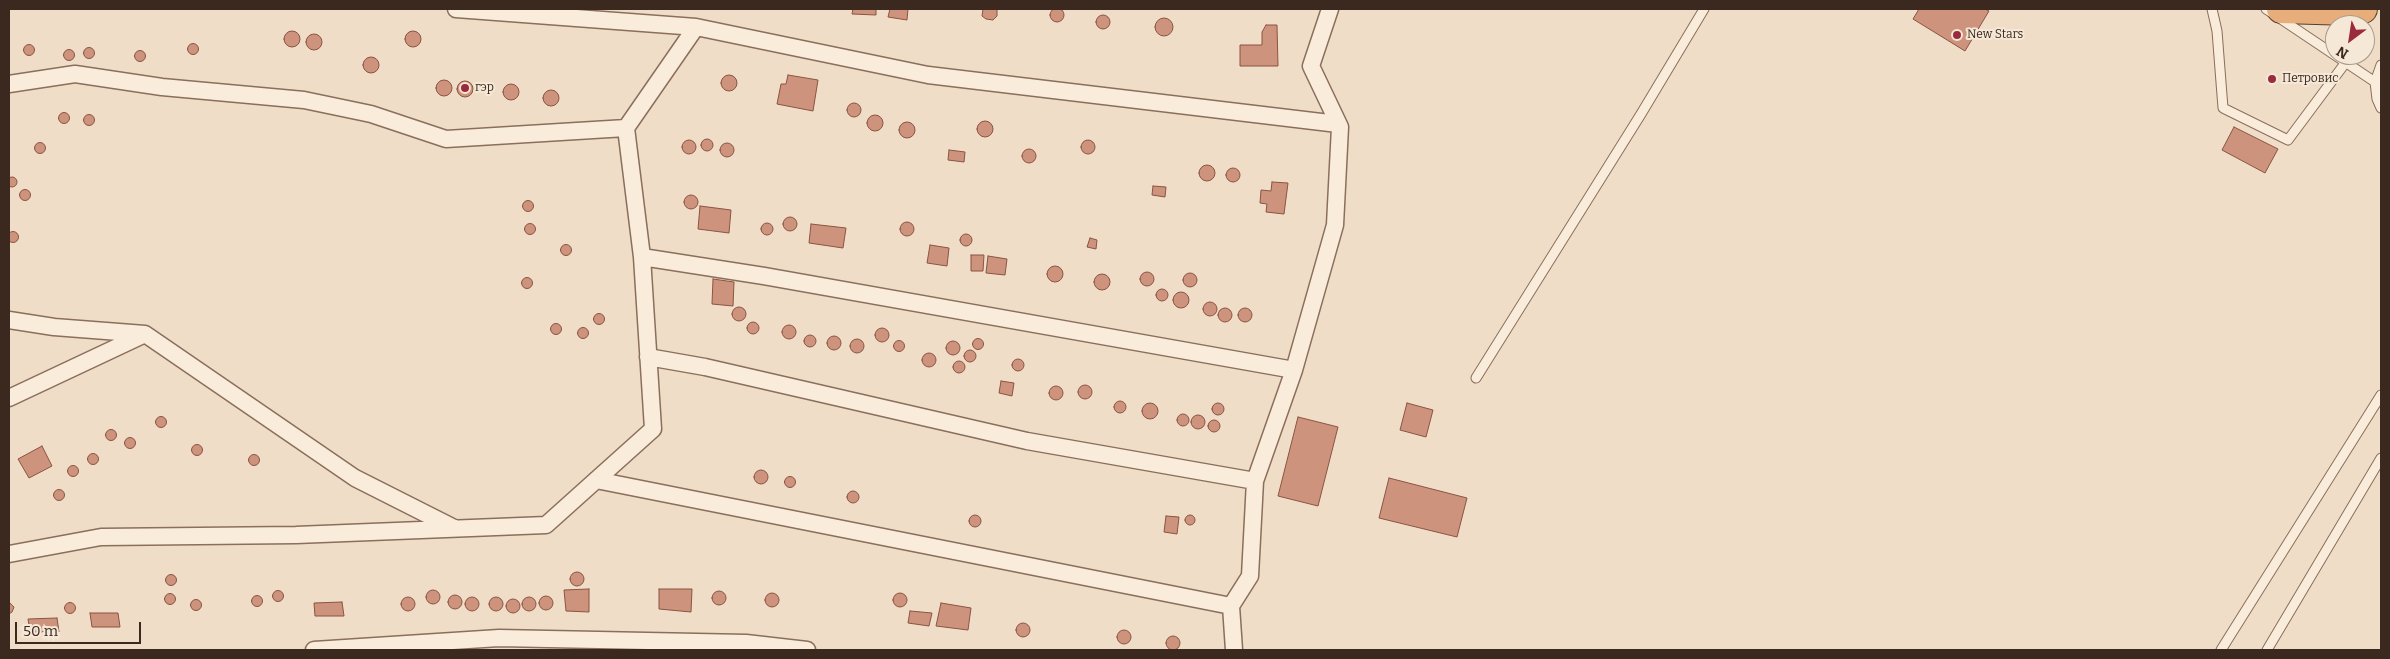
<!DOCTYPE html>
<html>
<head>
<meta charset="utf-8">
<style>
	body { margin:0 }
	#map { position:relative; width:2390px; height:659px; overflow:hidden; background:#efddc7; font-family:Bitter,serif }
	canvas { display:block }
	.frame { position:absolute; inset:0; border:10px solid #3b2920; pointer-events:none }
	.north { position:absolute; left:2325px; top:15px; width:50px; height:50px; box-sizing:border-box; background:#f6e8d6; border:1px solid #ab9c8d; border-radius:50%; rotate:211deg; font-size:14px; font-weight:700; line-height:20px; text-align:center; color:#3b2920 }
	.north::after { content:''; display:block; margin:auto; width:18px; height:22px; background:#9a2b3c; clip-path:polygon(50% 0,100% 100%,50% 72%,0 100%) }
	.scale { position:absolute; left:15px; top:622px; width:126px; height:22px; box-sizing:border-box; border:2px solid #3b2920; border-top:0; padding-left:6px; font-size:15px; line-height:18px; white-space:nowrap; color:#3b2920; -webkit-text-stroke:4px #f6e8d6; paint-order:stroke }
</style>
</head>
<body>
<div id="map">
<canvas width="2390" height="659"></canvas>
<div class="frame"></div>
<div class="north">N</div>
<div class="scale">50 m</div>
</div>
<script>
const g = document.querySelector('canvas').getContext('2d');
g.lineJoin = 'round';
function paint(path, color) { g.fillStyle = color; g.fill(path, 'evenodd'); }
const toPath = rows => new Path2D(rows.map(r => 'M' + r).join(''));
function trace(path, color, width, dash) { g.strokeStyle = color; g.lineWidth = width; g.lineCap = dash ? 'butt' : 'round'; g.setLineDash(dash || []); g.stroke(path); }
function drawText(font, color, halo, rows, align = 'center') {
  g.font = font + ' Bitter,serif'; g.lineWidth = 4; g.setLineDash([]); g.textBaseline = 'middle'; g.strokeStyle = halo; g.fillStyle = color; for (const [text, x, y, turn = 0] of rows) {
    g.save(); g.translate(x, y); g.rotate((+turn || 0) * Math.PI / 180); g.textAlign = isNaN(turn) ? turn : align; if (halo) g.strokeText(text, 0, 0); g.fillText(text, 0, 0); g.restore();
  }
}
const building = toPath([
	'1050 15a7 7 0 1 1 14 0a7 7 0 1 1-14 0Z',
	[853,9,876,9,876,15,852,14,853,9],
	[890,9,908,9,907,20,888,17,890,9],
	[983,9,997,9,997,16,993,20,986,19,982,16,983,9],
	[1919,9,1985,9,1989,11,1965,51,1913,19,1919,9],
	'1096 22a7 7 0 1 1 14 0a7 7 0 1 1-14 0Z',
	'1155 27a9 9 0 1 1 18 0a9 9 0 1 1-18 0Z',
	[1266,25,1277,25,1278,66,1240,66,1240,45,1262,45,1262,32,1266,25],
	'405 39a8 8 0 1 1 16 0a8 8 0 1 1-16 0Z',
	'284 39a8 8 0 1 1 16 0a8 8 0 1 1-16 0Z',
	'306 42a8 8 0 1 1 16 0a8 8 0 1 1-16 0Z',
	'187.5 49a5.5 5.5 0 1 1 11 0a5.5 5.5 0 1 1-11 0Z',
	'23.5 50a5.5 5.5 0 1 1 11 0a5.5 5.5 0 1 1-11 0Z',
	'83.5 53a5.5 5.5 0 1 1 11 0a5.5 5.5 0 1 1-11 0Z',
	'63.5 55a5.5 5.5 0 1 1 11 0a5.5 5.5 0 1 1-11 0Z',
	'134.5 56a5.5 5.5 0 1 1 11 0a5.5 5.5 0 1 1-11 0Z',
	'363 65a8 8 0 1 1 16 0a8 8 0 1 1-16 0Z',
	[788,75,818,80,813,111,777,104,781,84,786,84,788,75],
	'721 83a8 8 0 1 1 16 0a8 8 0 1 1-16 0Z',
	'436 88a8 8 0 1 1 16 0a8 8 0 1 1-16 0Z',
	'457 89a8 8 0 1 1 16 0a8 8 0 1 1-16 0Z',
	'503 92a8 8 0 1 1 16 0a8 8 0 1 1-16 0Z',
	'543 98a8 8 0 1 1 16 0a8 8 0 1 1-16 0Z',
	'847 110a7 7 0 1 1 14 0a7 7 0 1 1-14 0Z',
	'58.5 118a5.5 5.5 0 1 1 11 0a5.5 5.5 0 1 1-11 0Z',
	'83.5 120a5.5 5.5 0 1 1 11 0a5.5 5.5 0 1 1-11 0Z',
	'867 123a8 8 0 1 1 16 0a8 8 0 1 1-16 0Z',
	'977 129a8 8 0 1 1 16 0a8 8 0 1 1-16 0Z',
	'899 130a8 8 0 1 1 16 0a8 8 0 1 1-16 0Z',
	[2234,127,2278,149,2265,173,2222,150,2234,127],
	'701 145a6 6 0 1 1 12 0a6 6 0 1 1-12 0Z',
	'1081 147a7 7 0 1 1 14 0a7 7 0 1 1-14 0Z',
	'682 147a7 7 0 1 1 14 0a7 7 0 1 1-14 0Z',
	'34.5 148a5.5 5.5 0 1 1 11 0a5.5 5.5 0 1 1-11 0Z',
	'720 150a7 7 0 1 1 14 0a7 7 0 1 1-14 0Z',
	'1022 156a7 7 0 1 1 14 0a7 7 0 1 1-14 0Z',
	[949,150,965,152,964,162,948,160,949,150],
	'1199 173a8 8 0 1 1 16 0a8 8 0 1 1-16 0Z',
	'1226 175a7 7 0 1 1 14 0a7 7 0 1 1-14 0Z',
	'7 182a5 5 0 1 1 10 0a5 5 0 1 1-10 0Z',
	[1272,182,1288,183,1284,214,1266,212,1267,204,1260,203,1261,190,1271,191,1272,182],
	[1153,186,1166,187,1165,197,1152,195,1153,186],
	'19.5 195a5.5 5.5 0 1 1 11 0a5.5 5.5 0 1 1-11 0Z',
	'684 202a7 7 0 1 1 14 0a7 7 0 1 1-14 0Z',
	'522.5 206a5.5 5.5 0 1 1 11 0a5.5 5.5 0 1 1-11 0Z',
	[700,206,731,210,729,233,698,229,700,206],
	'783 224a7 7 0 1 1 14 0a7 7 0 1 1-14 0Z',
	'900 229a7 7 0 1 1 14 0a7 7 0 1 1-14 0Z',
	'761 229a6 6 0 1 1 12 0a6 6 0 1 1-12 0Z',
	'524.5 229a5.5 5.5 0 1 1 11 0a5.5 5.5 0 1 1-11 0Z',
	[811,224,846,228,843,248,809,243,811,224],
	'7.5 237a5.5 5.5 0 1 1 11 0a5.5 5.5 0 1 1-11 0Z',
	'960 240a6 6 0 1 1 12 0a6 6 0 1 1-12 0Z',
	[1090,238,1097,240,1096,249,1087,247,1090,238],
	'560.5 250a5.5 5.5 0 1 1 11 0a5.5 5.5 0 1 1-11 0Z',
	[930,245,949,248,947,266,927,263,930,245],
	[971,255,984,255,983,271,971,271,971,255],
	[988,256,1007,259,1005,275,986,273,988,256],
	'1047 274a8 8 0 1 1 16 0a8 8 0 1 1-16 0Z',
	'1140 279a7 7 0 1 1 14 0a7 7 0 1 1-14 0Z',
	'1183 280a7 7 0 1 1 14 0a7 7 0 1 1-14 0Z',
	'1094 282a8 8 0 1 1 16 0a8 8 0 1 1-16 0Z',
	'521.5 283a5.5 5.5 0 1 1 11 0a5.5 5.5 0 1 1-11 0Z',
	[713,279,734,282,733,306,712,304,713,279],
	'1156 295a6 6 0 1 1 12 0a6 6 0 1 1-12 0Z',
	'1173 300a8 8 0 1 1 16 0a8 8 0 1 1-16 0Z',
	'1203 309a7 7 0 1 1 14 0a7 7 0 1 1-14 0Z',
	'732 314a7 7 0 1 1 14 0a7 7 0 1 1-14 0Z',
	'1238 315a7 7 0 1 1 14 0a7 7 0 1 1-14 0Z',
	'1218 315a7 7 0 1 1 14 0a7 7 0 1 1-14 0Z',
	'593.5 319a5.5 5.5 0 1 1 11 0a5.5 5.5 0 1 1-11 0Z',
	'747 328a6 6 0 1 1 12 0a6 6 0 1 1-12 0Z',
	'550.5 329a5.5 5.5 0 1 1 11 0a5.5 5.5 0 1 1-11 0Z',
	'782 332a7 7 0 1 1 14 0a7 7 0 1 1-14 0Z',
	'577.5 333a5.5 5.5 0 1 1 11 0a5.5 5.5 0 1 1-11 0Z',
	'875 335a7 7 0 1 1 14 0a7 7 0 1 1-14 0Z',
	'804 341a6 6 0 1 1 12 0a6 6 0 1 1-12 0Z',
	'827 343a7 7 0 1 1 14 0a7 7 0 1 1-14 0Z',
	'972.5 344a5.5 5.5 0 1 1 11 0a5.5 5.5 0 1 1-11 0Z',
	'850 346a7 7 0 1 1 14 0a7 7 0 1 1-14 0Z',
	'893.5 346a5.5 5.5 0 1 1 11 0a5.5 5.5 0 1 1-11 0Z',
	'946 348a7 7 0 1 1 14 0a7 7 0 1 1-14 0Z',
	'964 356a6 6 0 1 1 12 0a6 6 0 1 1-12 0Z',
	'922 360a7 7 0 1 1 14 0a7 7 0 1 1-14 0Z',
	'1012 365a6 6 0 1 1 12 0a6 6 0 1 1-12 0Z',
	'953 367a6 6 0 1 1 12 0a6 6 0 1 1-12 0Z',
	[1001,381,1014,383,1012,396,999,393,1001,381],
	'1078 392a7 7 0 1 1 14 0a7 7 0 1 1-14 0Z',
	'1049 393a7 7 0 1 1 14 0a7 7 0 1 1-14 0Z',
	'1114 407a6 6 0 1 1 12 0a6 6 0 1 1-12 0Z',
	'1212 409a6 6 0 1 1 12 0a6 6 0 1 1-12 0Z',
	[1407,403,1433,410,1426,437,1400,430,1407,403],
	'1142 411a8 8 0 1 1 16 0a8 8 0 1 1-16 0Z',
	'1177 420a6 6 0 1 1 12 0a6 6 0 1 1-12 0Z',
	'1191 422a7 7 0 1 1 14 0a7 7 0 1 1-14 0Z',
	'155.5 422a5.5 5.5 0 1 1 11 0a5.5 5.5 0 1 1-11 0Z',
	[1298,417,1338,427,1318,506,1278,496,1298,417],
	'1208 426a6 6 0 1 1 12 0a6 6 0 1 1-12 0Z',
	'105.5 435a5.5 5.5 0 1 1 11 0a5.5 5.5 0 1 1-11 0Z',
	'124.5 443a5.5 5.5 0 1 1 11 0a5.5 5.5 0 1 1-11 0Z',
	'191.5 450a5.5 5.5 0 1 1 11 0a5.5 5.5 0 1 1-11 0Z',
	[42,446,52,466,29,478,18,459,42,446],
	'87.5 459a5.5 5.5 0 1 1 11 0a5.5 5.5 0 1 1-11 0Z',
	'248.5 460a5.5 5.5 0 1 1 11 0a5.5 5.5 0 1 1-11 0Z',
	'67.5 471a5.5 5.5 0 1 1 11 0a5.5 5.5 0 1 1-11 0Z',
	'754 477a7 7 0 1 1 14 0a7 7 0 1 1-14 0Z',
	'784.5 482a5.5 5.5 0 1 1 11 0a5.5 5.5 0 1 1-11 0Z',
	[1389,478,1467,498,1457,537,1379,518,1389,478],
	'53.5 495a5.5 5.5 0 1 1 11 0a5.5 5.5 0 1 1-11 0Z',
	'847 497a6 6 0 1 1 12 0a6 6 0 1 1-12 0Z',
	'1185 520a5 5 0 1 1 10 0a5 5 0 1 1-10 0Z',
	'969 521a6 6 0 1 1 12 0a6 6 0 1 1-12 0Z',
	[1166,516,1179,517,1177,534,1164,532,1166,516],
	'570 579a7 7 0 1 1 14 0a7 7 0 1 1-14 0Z',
	'165.5 580a5.5 5.5 0 1 1 11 0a5.5 5.5 0 1 1-11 0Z',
	[589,589,589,612,566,611,564,590,589,589],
	[659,589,692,589,691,612,659,609,659,589],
	'426 597a7 7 0 1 1 14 0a7 7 0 1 1-14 0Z',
	'272.5 596a5.5 5.5 0 1 1 11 0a5.5 5.5 0 1 1-11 0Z',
	'712 598a7 7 0 1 1 14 0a7 7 0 1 1-14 0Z',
	'765 600a7 7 0 1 1 14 0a7 7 0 1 1-14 0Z',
	'893 600a7 7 0 1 1 14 0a7 7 0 1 1-14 0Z',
	'164.5 599a5.5 5.5 0 1 1 11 0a5.5 5.5 0 1 1-11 0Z',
	'448 602a7 7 0 1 1 14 0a7 7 0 1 1-14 0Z',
	'251.5 601a5.5 5.5 0 1 1 11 0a5.5 5.5 0 1 1-11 0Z',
	'539 603a7 7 0 1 1 14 0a7 7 0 1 1-14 0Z',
	'522 604a7 7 0 1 1 14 0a7 7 0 1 1-14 0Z',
	'489 604a7 7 0 1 1 14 0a7 7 0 1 1-14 0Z',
	'401 604a7 7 0 1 1 14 0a7 7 0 1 1-14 0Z',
	'465 604a7 7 0 1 1 14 0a7 7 0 1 1-14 0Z',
	'506 606a7 7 0 1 1 14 0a7 7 0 1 1-14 0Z',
	'190.5 605a5.5 5.5 0 1 1 11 0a5.5 5.5 0 1 1-11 0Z',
	[9,602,14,607,12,612,9,614,9,602],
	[342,602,344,616,315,616,314,603,342,602],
	'64.5 608a5.5 5.5 0 1 1 11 0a5.5 5.5 0 1 1-11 0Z',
	[941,603,971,608,968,630,936,626,941,603],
	[910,611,932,613,929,626,908,623,910,611],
	[90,613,118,613,120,627,92,627,90,613],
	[57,618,59,632,30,632,28,619,57,618],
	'1016 630a7 7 0 1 1 14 0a7 7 0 1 1-14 0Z',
	'1117 637a7 7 0 1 1 14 0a7 7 0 1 1-14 0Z',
	'1166 643a7 7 0 1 1 14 0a7 7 0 1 1-14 0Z'
]);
const service = toPath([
	[2212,9,2217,31,2223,108,2288,140,2346,62],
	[2266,9,2381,86],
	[2381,65,2375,82,2377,99,2381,108],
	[1476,378,1641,114,1704,9],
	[2221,650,2381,395],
	[2267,650,2381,458]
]);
const minor = toPath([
	[456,9,696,27,928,75,1338,124],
	[9,84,75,74,162,87,304,100,371,114,446,139,626,128],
	[642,257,764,276,1294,370],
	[9,320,54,327,145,334,355,478,454,528],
	[648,357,705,367,1027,441,1255,481],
	[9,398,143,335],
	[596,480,1231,606],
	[9,554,101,537,296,535,546,525,653,429,642,257,626,128,696,27],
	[314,650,499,638,746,643,807,650],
	[1234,650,1231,606,1250,576,1255,481,1294,370,1335,225,1340,127,1311,66,1330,9]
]);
const trunk = toPath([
	[2281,9,2351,11,2363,9]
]);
const markers = [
	[1957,35,5,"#9a2b3c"],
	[2272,79,5,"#9a2b3c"],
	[465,88,5,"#9a2b3c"]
];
const poiNames = [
	["New Stars",1967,35],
	["Петровис",2282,79],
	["гэр",475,88]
];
paint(building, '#cd937d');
trace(building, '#8a5442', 1);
trace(service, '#8b6e5c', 11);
trace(minor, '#8b6e5c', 19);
trace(trunk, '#593d30', 30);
trace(service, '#f9ecda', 9);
trace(minor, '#f9ecda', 16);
trace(trunk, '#e7ae7c', 28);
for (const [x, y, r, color] of markers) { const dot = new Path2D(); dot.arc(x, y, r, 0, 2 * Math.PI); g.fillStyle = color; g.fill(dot); trace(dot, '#f6e8d6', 2); }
drawText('12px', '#3b2920', '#f6e8d6', poiNames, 'left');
</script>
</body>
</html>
